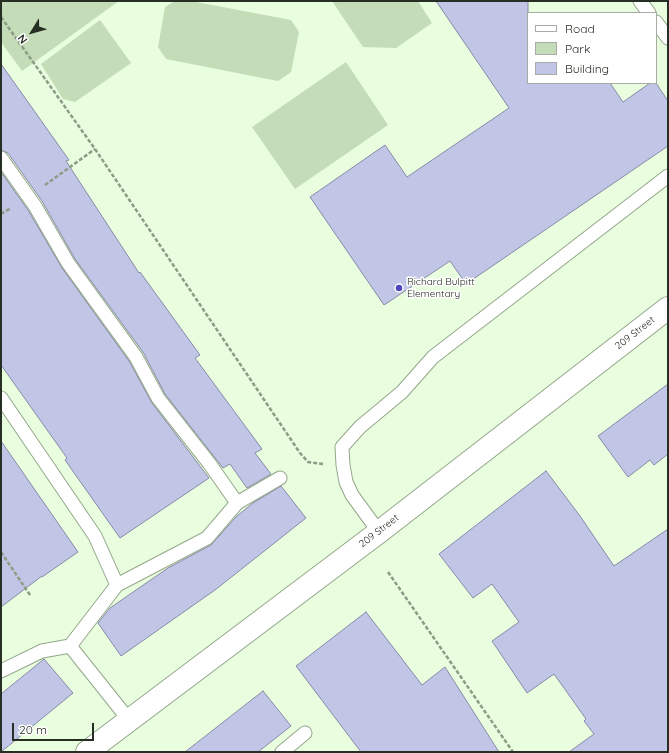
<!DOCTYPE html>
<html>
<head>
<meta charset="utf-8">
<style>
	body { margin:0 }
	#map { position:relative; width:669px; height:753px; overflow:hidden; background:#e9fddf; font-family:Quicksand,sans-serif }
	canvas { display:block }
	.frame { position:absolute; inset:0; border:2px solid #272e23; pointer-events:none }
	.legend { position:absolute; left:527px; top:12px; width:130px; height:72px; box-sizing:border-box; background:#fff; border:1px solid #a9aba7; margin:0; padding:5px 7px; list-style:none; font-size:12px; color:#272e23 }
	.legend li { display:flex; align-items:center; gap:8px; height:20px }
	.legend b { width:20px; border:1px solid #a9aba7 }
	.north { position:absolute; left:12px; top:12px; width:40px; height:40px; -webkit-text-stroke:3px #fff; paint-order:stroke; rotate:233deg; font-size:11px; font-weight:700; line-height:16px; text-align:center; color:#272e23 }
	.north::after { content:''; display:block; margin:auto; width:14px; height:18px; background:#272e23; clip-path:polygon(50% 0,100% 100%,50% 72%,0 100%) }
	.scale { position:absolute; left:12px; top:723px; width:82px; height:18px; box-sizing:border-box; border:2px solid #272e23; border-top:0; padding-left:5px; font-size:12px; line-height:14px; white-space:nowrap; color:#272e23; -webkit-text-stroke:3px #fff; paint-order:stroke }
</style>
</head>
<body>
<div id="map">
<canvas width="669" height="753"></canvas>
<div class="frame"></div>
<ul class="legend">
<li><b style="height:5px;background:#fff"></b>Road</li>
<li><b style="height:11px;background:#c4dcb7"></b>Park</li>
<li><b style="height:11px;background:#c2c6e6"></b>Building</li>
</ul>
<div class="north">N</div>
<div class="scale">20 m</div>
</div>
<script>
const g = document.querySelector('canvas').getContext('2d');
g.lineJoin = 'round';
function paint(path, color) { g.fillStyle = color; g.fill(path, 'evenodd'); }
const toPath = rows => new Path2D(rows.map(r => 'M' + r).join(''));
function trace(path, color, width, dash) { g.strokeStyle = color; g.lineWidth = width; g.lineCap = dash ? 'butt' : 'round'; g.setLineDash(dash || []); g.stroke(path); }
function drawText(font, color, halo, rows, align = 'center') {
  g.font = font + ' Quicksand,sans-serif'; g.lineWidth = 3; g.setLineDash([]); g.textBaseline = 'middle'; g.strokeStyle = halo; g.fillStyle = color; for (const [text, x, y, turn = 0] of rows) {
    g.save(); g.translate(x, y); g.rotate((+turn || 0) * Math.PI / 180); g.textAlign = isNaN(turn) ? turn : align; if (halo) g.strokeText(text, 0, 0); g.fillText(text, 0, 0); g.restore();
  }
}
const green = toPath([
	[1,1,119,1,22,71,1,42],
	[175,1,191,1,291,20,299,32,291,72,278,81,166,59,158,47,165,7],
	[332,1,418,1,432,23,396,48,363,47],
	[100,20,131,63,75,102,63,99,41,64],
	[346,62,388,125,295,189,252,127]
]);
const building = toPath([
	[436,1,528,1,528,83,610,83,623,102,650,83,656,83,668,101,668,146,466,284,450,261,384,305,310,197,385,145,407,177,509,108,436,1],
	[1,64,69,160,66,161,139,273,140,272,200,355,195,358,262,449,255,453,271,474,247,488,230,464,223,468,165,394,143,352,75,259,42,201,8,153,1,150,1,64],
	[1,172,28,210,62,268,129,361,152,403,209,478,120,538,65,460,67,458,1,365,1,172],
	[668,384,668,454,654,465,650,460,628,477,598,436,668,384],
	[1,441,78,552,42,577,42,576,1,607,1,441],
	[546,471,580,516,614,566,668,529,668,752,569,752,594,734,584,721,586,719,554,674,527,693,492,641,519,622,492,584,473,598,439,554,546,471],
	[281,486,306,518,215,590,121,656,98,623,110,608,168,568,211,545,237,516,253,503,281,486],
	[366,612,422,685,445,667,499,752,361,752,296,666,366,612],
	[44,659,73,693,1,752,1,694,44,659],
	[263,691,291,726,258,752,185,752,263,691]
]);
const path = toPath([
	[1,17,95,149,300,453,308,462,323,464],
	[45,185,95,149],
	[1,214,11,208],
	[1,552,30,595],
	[388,572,513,752]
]);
const service = toPath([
	[640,1,649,13],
	[656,22,668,38],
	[1,158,35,206,68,263,136,357,158,398,209,463,237,503,280,478],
	[1,398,95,536,117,585,207,538,237,503],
	[379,532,352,495,346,482,343,465,342,447,360,427,402,392,433,357,668,176],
	[70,646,117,585],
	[1,671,42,651,70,646,129,720],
	[282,752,305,733]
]);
const tertiary = toPath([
	[87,752,379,532,668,308]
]);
const markers = [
	[399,288,4,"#4e47bd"]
];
const poiNames = [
	["Richard Bulpitt",407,282],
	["Elementary",407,294]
];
const streetNames = [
	["209 Street",635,333,-38],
	["209 Street",379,531,-38]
];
paint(green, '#c4dcb7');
paint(building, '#c2c6e6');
trace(building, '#8689a7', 1);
trace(service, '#95a78b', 15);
trace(tertiary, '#95a78b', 24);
trace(path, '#8e9c87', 2.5, [4, 2]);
trace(service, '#fff', 13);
trace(tertiary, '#fff', 22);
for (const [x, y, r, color] of markers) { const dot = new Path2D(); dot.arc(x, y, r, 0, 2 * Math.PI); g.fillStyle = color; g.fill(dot); trace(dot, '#fff', 1.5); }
drawText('10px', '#272e23', '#fff', poiNames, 'left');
drawText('10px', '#272e23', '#fff', streetNames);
</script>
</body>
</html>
